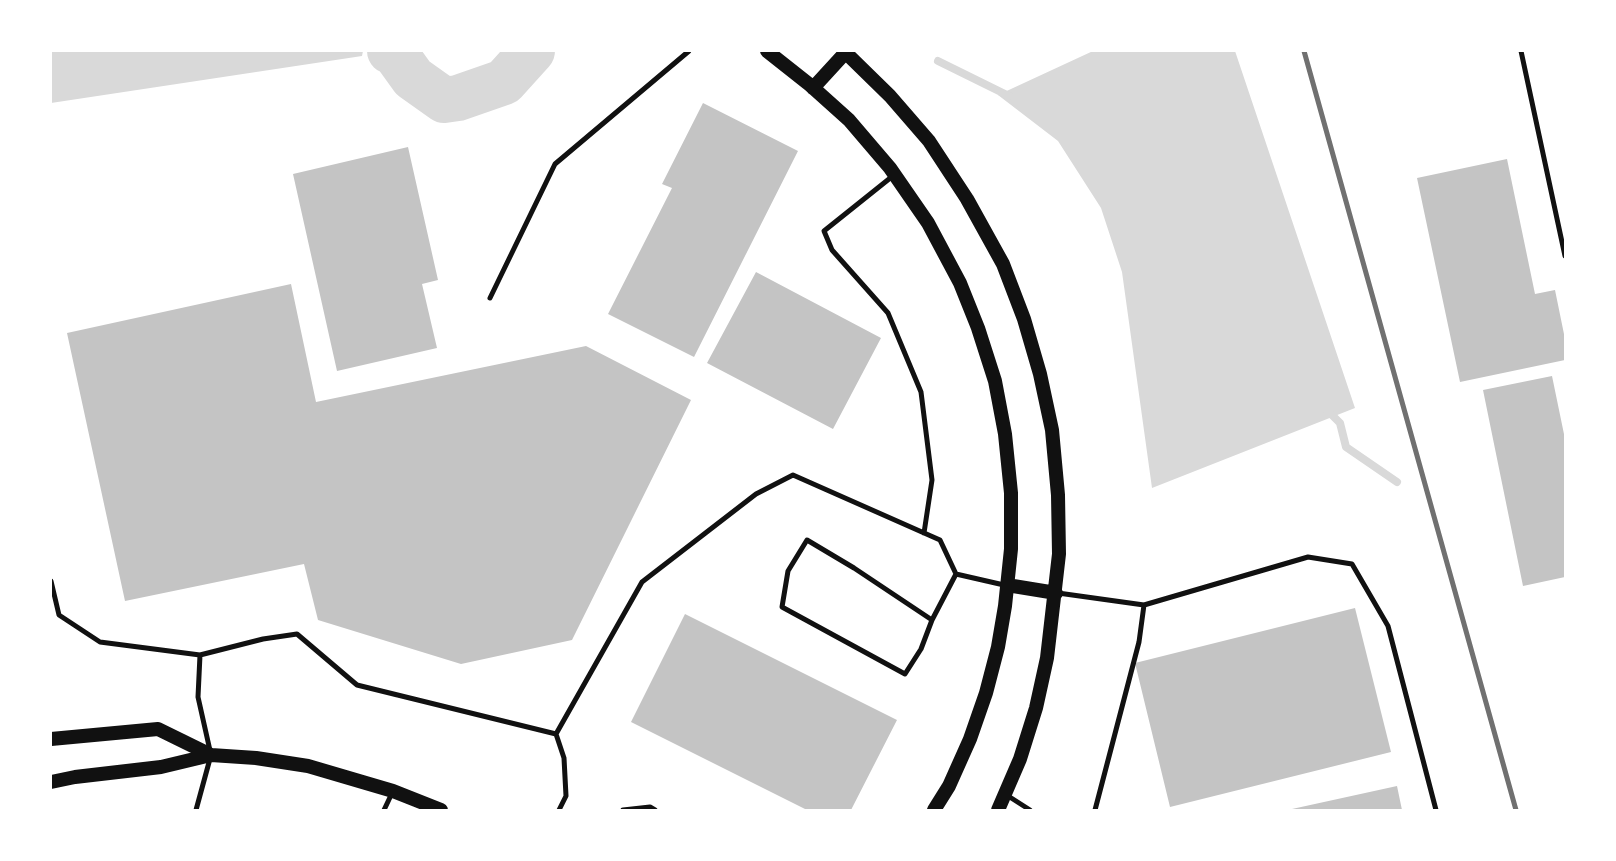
<!DOCTYPE html>
<html>
<head>
<meta charset="utf-8">
<style>
	body { margin:0 }
	#map { position:relative; width:1616px; height:861px; overflow:hidden; background:#fff; font-family:Ubuntu,sans-serif }
	canvas { display:block }
	.frame { position:absolute; inset:0; border:52px solid #fff; pointer-events:none }
</style>
</head>
<body>
<div id="map">
<canvas width="1616" height="861"></canvas>
<div class="frame"></div>
</div>
<script>
const g = document.querySelector('canvas').getContext('2d');
g.lineJoin = 'round';
function paint(path, color) { g.fillStyle = color; g.fill(path, 'evenodd'); }
const toPath = rows => new Path2D(rows.map(r => 'M' + r).join(''));
function trace(path, color, width, dash) { g.strokeStyle = color; g.lineWidth = width; g.lineCap = dash ? 'butt' : 'round'; g.setLineDash(dash || []); g.stroke(path); }
const water = toPath([
	[51,51,363,51,362,56,51,103],
	[1093,51,1235,51,1355,408,1152,488,1122,272,1101,208,1058,141,998,95]
]);
const stream = toPath([
	[938,61,1009,96],
	[1327,410,1340,423,1346,447,1397,482]
]);
const river = toPath([
	[390,51,395,53,413,78,444,100,458,98,504,82,532,51]
]);
const building = toPath([
	[703,103,798,151,694,357,608,314,672,188,662,184],
	[408,147,438,280,422,284,437,348,337,371,293,174],
	[1507,159,1535,294,1555,290,1565,339,1565,360,1460,382,1417,178],
	[756,272,881,338,833,429,707,363],
	[291,284,316,402,586,346,691,400,572,640,461,664,318,620,304,564,125,601,67,333],
	[1552,376,1565,439,1565,577,1523,586,1483,390],
	[1355,608,1391,752,1170,807,1135,663],
	[685,614,897,720,851,810,807,810,631,722],
	[1397,786,1402,810,1292,810,1292,809]
]);
const service = toPath([
	[1521,51,1565,256],
	[894,175,824,231,832,250,888,313,921,392,932,480,924,533],
	[490,298,555,164,689,51],
	[51,581,59,615,100,642,200,655,263,639,297,634,357,685,556,734],
	[1058,593,1144,605,1139,642,1095,810],
	[1144,605,1308,557,1352,564,1388,626,1436,810],
	[932,620,921,649,905,674,782,607,788,571,807,540,854,568,932,620,956,574,1004,585],
	[1005,794,1030,810],
	[196,810,211,755,198,697,200,655],
	[384,810,393,791],
	[559,810,566,796,564,758,556,734,642,582,756,494,793,475,940,540,956,574],
	[623,810,650,807,655,810]
]);
const secondary = toPath([
	[767,51,810,85,849,120,890,168,928,223,960,283,978,328,995,381,1005,434,1011,493,1011,549,1005,606,998,647,986,693,970,739,949,786,934,810],
	[844,51,890,96,929,141,967,199,1003,264,1024,319,1040,374,1052,430,1058,495,1059,554,1047,658,1036,708,1020,759,998,810],
	[813,88,846,52],
	[1007,585,1056,593],
	[51,739,158,729,211,755],
	[51,782,75,777,161,767,211,755,256,758,308,766,393,791,441,810]
]);
const rail = toPath([
	[1304,51,1516,810]
]);
paint(water, '#d9d9d9');
trace(stream, '#d9d9d9', 8);
trace(river, '#d9d9d9', 46);
paint(building, '#c4c4c4');
trace(service, '#111', 5);
trace(secondary, '#111', 14);
trace(rail, '#707070', 5);
</script>
</body>
</html>
